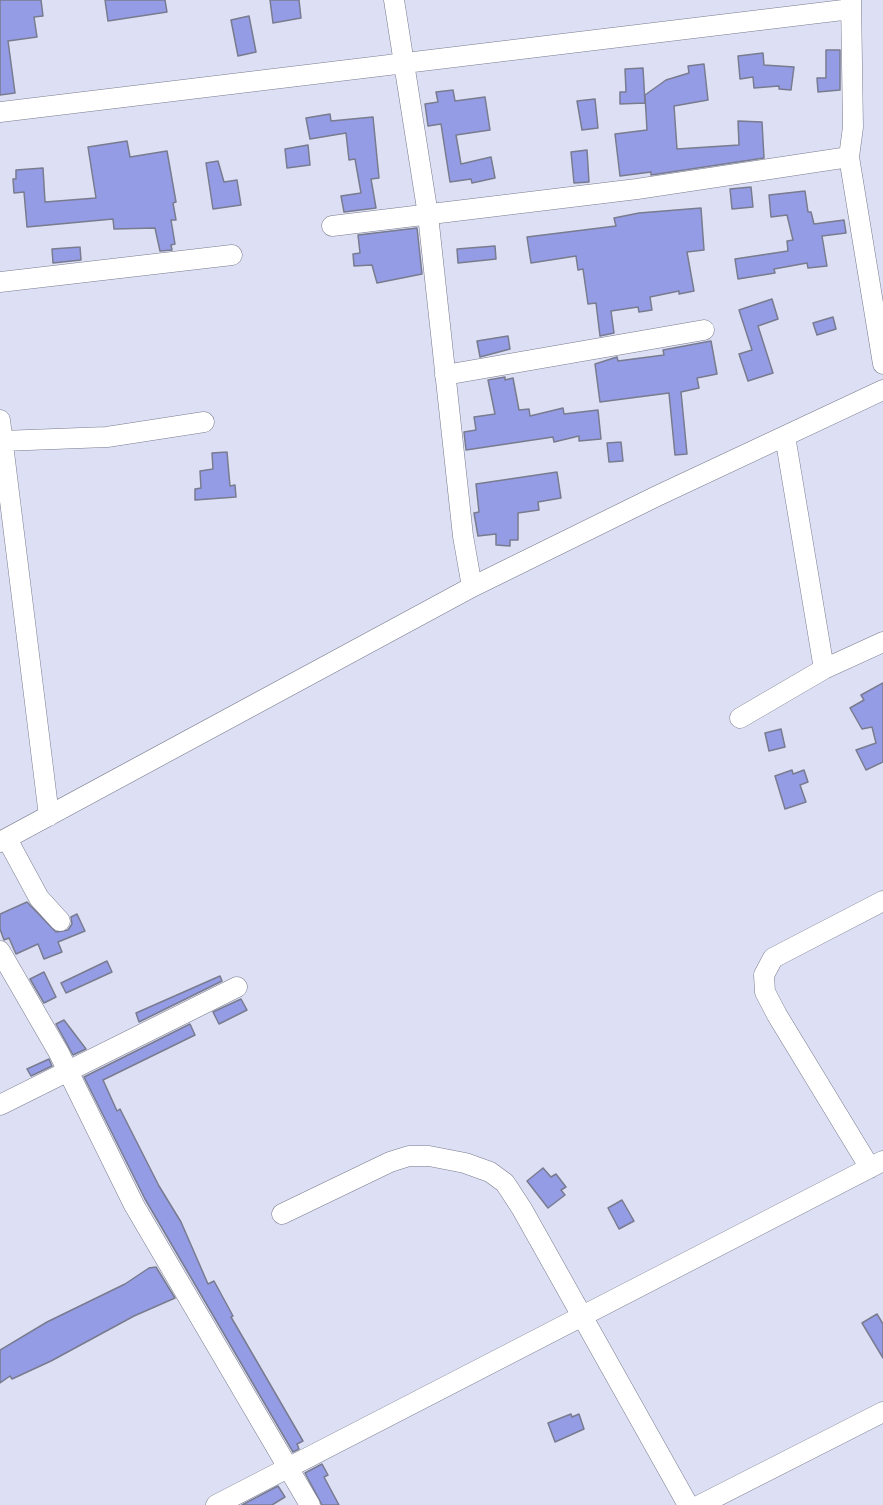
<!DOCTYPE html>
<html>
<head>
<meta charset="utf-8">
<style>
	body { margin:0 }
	canvas { display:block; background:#dde0f5 }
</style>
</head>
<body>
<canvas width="883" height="1505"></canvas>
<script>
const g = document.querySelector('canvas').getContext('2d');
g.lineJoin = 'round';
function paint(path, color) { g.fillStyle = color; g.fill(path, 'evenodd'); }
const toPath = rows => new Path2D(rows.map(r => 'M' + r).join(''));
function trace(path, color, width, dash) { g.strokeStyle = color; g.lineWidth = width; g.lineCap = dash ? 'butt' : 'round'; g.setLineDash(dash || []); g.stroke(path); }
const building = toPath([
	[0,0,41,0,43,16,34,17,37,37,8,41,15,93,0,95,0,0],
	[105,0,165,0,167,12,108,21,105,0],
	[270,0,299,0,301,18,273,23,270,0],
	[249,16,256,52,238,56,231,20,249,16],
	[826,50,840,50,840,90,818,92,817,78,826,78,826,50],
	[763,53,764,65,794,67,791,90,779,89,779,86,754,88,753,77,740,79,738,56,763,53],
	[704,64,708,100,674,106,677,149,739,145,738,121,762,122,764,158,651,175,651,172,620,176,615,134,647,130,645,95,666,80,689,73,688,66,704,64],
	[643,68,645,103,620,104,620,92,626,92,625,69,643,68],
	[453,90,455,101,485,97,490,130,456,135,461,164,491,157,495,178,472,183,471,179,450,182,441,124,428,126,425,104,438,102,436,92,453,90],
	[595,99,598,128,582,130,577,101,595,99],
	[330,114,331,121,373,117,379,178,371,179,376,208,344,212,341,196,361,193,355,159,349,160,346,133,310,139,306,118,330,114],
	[127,141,130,157,167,151,176,202,173,203,176,220,171,220,175,244,171,245,172,250,160,251,155,228,114,229,113,219,27,227,24,192,14,193,13,179,16,179,16,170,43,168,45,202,96,198,88,147,127,141],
	[308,145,310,165,287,168,285,149,308,145],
	[587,150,589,182,574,183,571,152,587,150],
	[218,161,224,182,237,180,241,205,213,209,206,163,218,161],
	[751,187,753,207,732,209,730,189,751,187],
	[805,191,808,212,811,212,814,224,844,220,846,233,822,236,827,266,808,268,807,263,774,269,775,273,738,279,735,259,788,251,787,241,793,240,787,215,771,217,769,195,805,191],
	[701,208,704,250,687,252,694,291,679,294,679,291,650,297,652,310,639,312,638,307,611,311,614,333,600,336,596,303,588,304,583,269,578,270,576,256,531,263,527,237,616,226,614,218,639,213,701,208],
	[417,228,422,274,377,283,372,265,354,266,353,254,360,253,358,235,417,228],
	[495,246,496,259,458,263,457,249,495,246],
	[80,247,81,260,53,263,52,249,80,247],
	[772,299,778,319,758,326,773,373,748,381,739,354,752,350,739,310,772,299],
	[833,317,836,329,817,335,813,323,833,317],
	[508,336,510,349,480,357,477,341,508,336],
	[711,341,717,374,697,378,699,388,681,392,687,454,675,455,669,393,600,402,595,364,617,357,618,361,664,355,663,350,711,341],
	[505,377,505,380,513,378,519,410,529,409,530,416,563,408,564,414,598,410,601,439,579,441,579,436,554,442,553,437,466,450,464,432,476,430,474,417,495,414,488,380,505,377],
	[621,442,623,461,609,462,607,443,621,442],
	[227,452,230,486,235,485,236,497,195,500,195,489,201,488,200,471,213,469,212,453,227,452],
	[557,472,561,498,538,502,539,510,518,513,518,540,510,540,510,546,496,545,496,534,478,536,474,513,479,512,476,484,557,472],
	[883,683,883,762,866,770,856,750,876,743,872,727,862,729,850,708,864,700,861,695,883,683],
	[781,729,785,747,769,751,765,733,781,729],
	[792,770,793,774,804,770,808,782,800,785,806,802,785,809,775,776,792,770],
	[27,902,56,932,68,930,72,924,71,917,77,914,85,931,58,942,62,952,44,959,38,944,16,954,9,938,4,940,0,929,0,914,27,902],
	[107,961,112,972,66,993,61,983,107,961],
	[44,972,56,997,44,1003,30,979,44,972],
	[220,976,222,981,139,1022,136,1013,220,976],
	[241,999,247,1010,219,1024,213,1012,241,999],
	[64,1020,86,1049,73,1055,56,1024,64,1020],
	[190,1024,195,1035,103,1080,117,1111,120,1109,159,1186,181,1222,208,1284,214,1281,233,1316,231,1317,303,1441,297,1444,299,1449,293,1452,145,1199,84,1077,190,1024],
	[49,1059,52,1066,31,1076,27,1069,49,1059],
	[543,1168,551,1177,556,1174,566,1187,561,1190,565,1195,548,1208,527,1181,543,1168],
	[622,1200,634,1221,619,1229,608,1208,622,1200],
	[156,1267,175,1298,134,1316,51,1361,12,1379,10,1376,0,1383,0,1350,47,1322,125,1284,149,1268,156,1267],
	[877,1314,883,1324,883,1358,862,1323,877,1314],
	[571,1414,572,1417,579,1414,584,1429,555,1442,548,1423,571,1414],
	[322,1464,328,1475,324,1477,339,1505,322,1505,305,1473,322,1464],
	[278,1486,285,1497,272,1505,242,1505,278,1486]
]);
const minor = toPath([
	[394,0,428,215,463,536,472,587],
	[851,0,853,127,849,157,883,364],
	[0,112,851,9],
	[332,226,637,189,849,157],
	[0,282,232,255],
	[445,375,704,330],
	[0,420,49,816],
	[785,436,824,669],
	[2,441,107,437,204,422],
	[740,718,824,669,883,642],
	[7,839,39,898,60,921],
	[0,842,472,587,657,496,883,390],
	[0,951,59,1053,134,1205,310,1505],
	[0,1105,237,987],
	[870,1168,777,1015,765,992,764,975,773,958,883,901],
	[282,1214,390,1162,409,1156,429,1156,465,1163,490,1172,505,1183,522,1209,688,1505],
	[216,1505,883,1161],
	[700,1505,883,1412]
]);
paint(building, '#959ce6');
trace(building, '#797b8e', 1.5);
trace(minor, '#787b8d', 21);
trace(minor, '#fff', 20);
</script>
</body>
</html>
